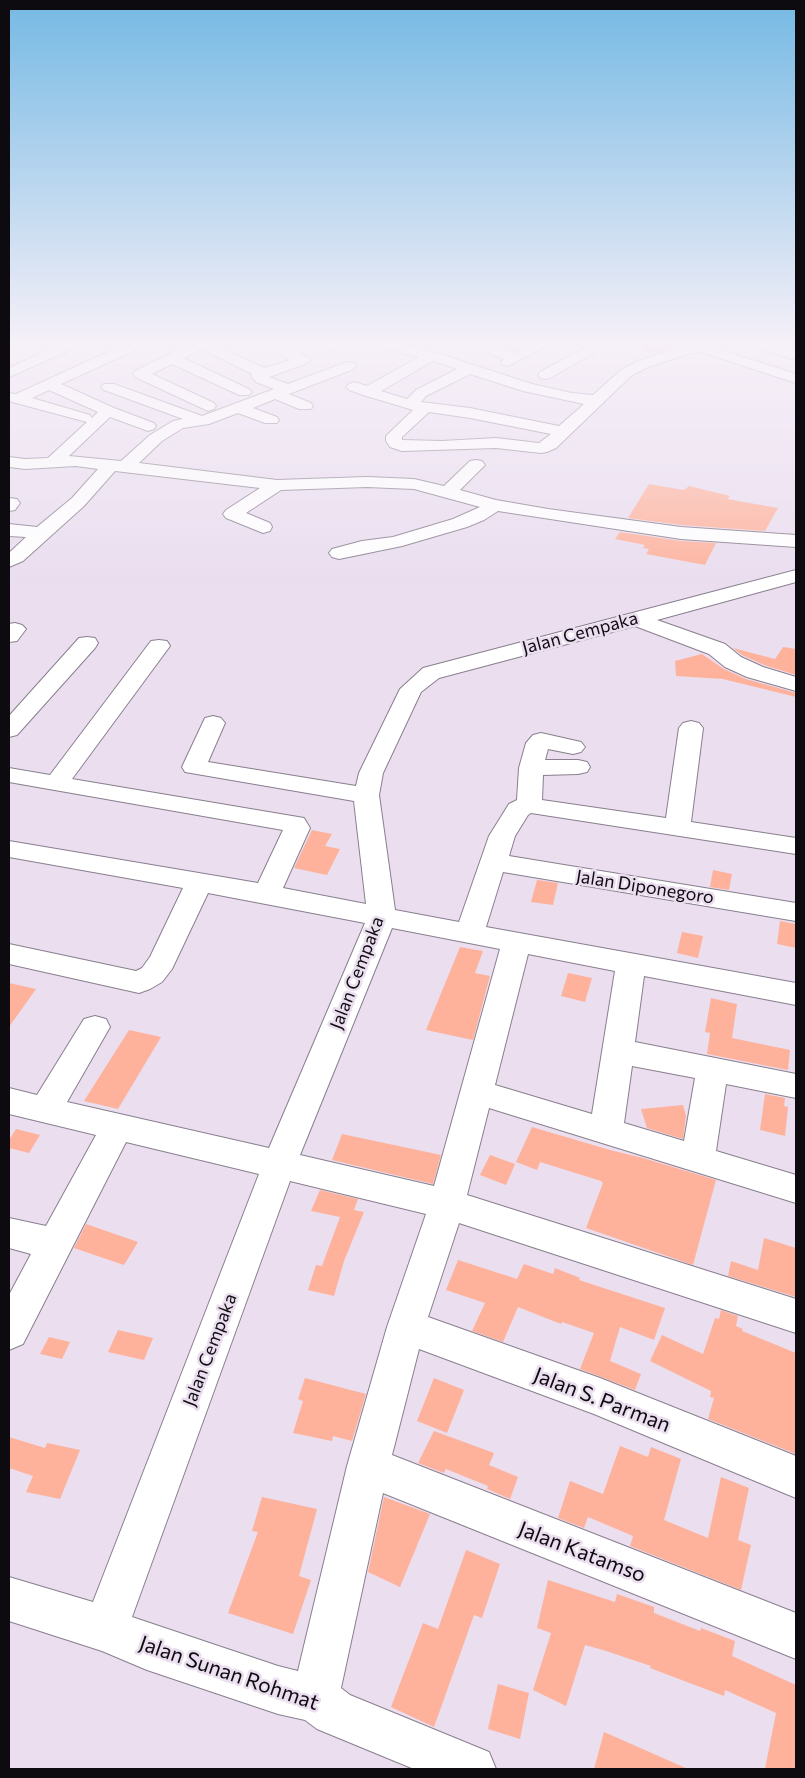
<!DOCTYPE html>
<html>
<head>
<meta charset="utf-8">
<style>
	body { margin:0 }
	#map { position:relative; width:805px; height:1778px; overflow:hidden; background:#eadeef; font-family:Commissioner,sans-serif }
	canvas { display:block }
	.frame { position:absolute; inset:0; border:10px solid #0e0b10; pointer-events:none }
</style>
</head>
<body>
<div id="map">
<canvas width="805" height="1778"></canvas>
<div class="frame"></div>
</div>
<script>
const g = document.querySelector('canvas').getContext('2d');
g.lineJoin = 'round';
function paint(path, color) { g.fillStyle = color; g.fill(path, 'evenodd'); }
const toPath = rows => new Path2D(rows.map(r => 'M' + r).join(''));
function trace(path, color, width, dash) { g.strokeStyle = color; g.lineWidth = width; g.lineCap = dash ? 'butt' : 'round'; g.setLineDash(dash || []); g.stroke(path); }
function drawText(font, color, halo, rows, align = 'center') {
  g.font = font + ' Commissioner,sans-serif'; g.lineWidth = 5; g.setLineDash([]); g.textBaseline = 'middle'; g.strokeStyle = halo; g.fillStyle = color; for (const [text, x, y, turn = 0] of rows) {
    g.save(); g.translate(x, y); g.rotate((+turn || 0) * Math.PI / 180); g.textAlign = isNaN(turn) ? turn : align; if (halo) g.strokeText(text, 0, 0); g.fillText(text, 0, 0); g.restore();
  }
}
const building = toPath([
	[644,341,691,341,696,343,683,344,657,353,644,350],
	[649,484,684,490,689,486,730,496,727,499,778,508,765,531,681,525,628,518],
	[620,532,681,541,716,543,705,565,646,554,649,549,643,548,645,545,615,539],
	[783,647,796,649,796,675,764,665,742,655,733,648,775,659],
	[702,654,724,669,746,679,796,693,796,697,723,679,676,676,675,661],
	[312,830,332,834,325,846,340,849,327,875,294,868],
	[713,870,732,874,729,890,710,887],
	[537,880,558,883,553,905,531,902],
	[780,921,796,924,796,948,777,944],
	[682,932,703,936,698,958,677,953],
	[460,947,483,951,475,973,490,976,473,1040,426,1030],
	[568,973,592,978,585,1002,561,996],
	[9,983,36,989,9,1027],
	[711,998,737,1004,732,1038,790,1050,788,1070,707,1054,710,1033,705,1032],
	[129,1030,161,1037,118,1109,84,1101],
	[765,1094,785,1098,784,1106,788,1107,785,1136,760,1130],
	[683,1105,686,1116,683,1139,647,1128,641,1109],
	[532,1127,610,1150,643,1158,716,1180,693,1265,586,1228,603,1183,601,1181,540,1162,537,1170,516,1162],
	[16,1129,40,1135,29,1153,9,1148,9,1140],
	[342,1134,441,1155,433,1184,332,1160],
	[490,1155,515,1164,506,1185,480,1175],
	[320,1190,358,1199,354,1210,364,1212,344,1261,334,1296,308,1290,316,1265,322,1266,340,1217,311,1211],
	[86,1224,138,1242,124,1265,74,1248],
	[764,1238,796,1248,796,1297,728,1276,731,1261,758,1270],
	[458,1260,517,1279,524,1264,553,1274,555,1268,580,1278,579,1280,665,1308,654,1340,620,1327,610,1361,641,1374,635,1390,580,1369,594,1333,562,1322,561,1324,518,1307,503,1342,472,1331,485,1303,446,1290],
	[721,1310,738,1316,736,1326,743,1329,742,1331,796,1353,796,1454,708,1419,714,1398,710,1397,711,1391,650,1361,662,1335,703,1354,715,1318,719,1319],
	[118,1330,153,1338,144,1360,108,1352],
	[49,1337,70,1342,62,1359,40,1354],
	[305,1378,366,1394,352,1441,333,1436,332,1441,293,1433,303,1401,298,1399],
	[434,1378,464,1390,447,1433,417,1421],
	[434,1431,494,1453,489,1465,518,1477,510,1499,487,1489,488,1486,446,1469,444,1473,418,1463],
	[9,1437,45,1448,47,1443,80,1450,60,1499,26,1492,33,1476,9,1468],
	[620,1446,648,1457,651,1447,681,1459,664,1520,708,1538,721,1477,749,1488,738,1540,751,1545,741,1590,630,1546,633,1536,588,1517,584,1528,558,1518,570,1481,603,1494],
	[262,1497,317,1509,299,1576,311,1580,293,1634,228,1613,258,1532,252,1531],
	[384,1497,430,1514,400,1587,368,1572],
	[466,1550,500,1564,482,1618,474,1615,434,1727,391,1707,423,1623,438,1629],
	[548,1580,615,1602,617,1594,654,1607,654,1613,700,1631,701,1628,735,1641,732,1656,796,1685,796,1769,765,1769,776,1713,725,1690,724,1696,650,1668,651,1666,603,1650,585,1645,566,1706,533,1690,551,1633,537,1628],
	[498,1684,529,1693,520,1739,488,1729],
	[604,1732,688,1769,594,1769]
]);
const minor = toPath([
	[9,341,23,341,21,344,9,348,9,341],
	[67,341,86,341,84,344,9,377,9,368,67,341],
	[132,341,151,341,149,344,61,384,114,408,154,423,156,426,154,429,148,431,110,417,69,456,121,461,150,435,173,421,183,419,104,390,101,387,104,384,114,384,202,416,274,389,256,382,251,376,252,374,202,349,183,358,249,389,252,392,249,395,239,395,172,364,152,374,214,403,216,406,214,409,208,411,135,377,133,374,135,371,195,341,214,341,211,344,265,368,290,360,256,341,275,341,308,357,310,360,308,363,269,377,288,384,344,363,349,362,354,363,356,366,354,369,289,394,311,403,313,406,311,409,299,409,275,399,253,408,277,417,279,420,277,423,265,423,238,413,209,424,183,428,162,441,139,463,277,480,367,477,414,479,444,486,470,461,476,460,482,461,485,465,460,490,496,500,548,509,681,527,796,535,796,547,681,539,498,511,484,520,467,527,402,546,339,559,332,557,329,553,332,549,362,541,393,537,453,519,480,507,414,489,367,487,281,490,246,513,270,523,272,527,270,531,263,533,226,518,223,514,226,510,260,488,115,471,84,506,23,561,9,567,9,553,26,537,9,536,9,524,37,527,72,498,98,469,76,466,25,469,9,467,9,457,25,459,48,458,87,422,12,402,9,401,9,393,16,394,132,341],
	[49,390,98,412,92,418,90,415,32,398,49,390],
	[331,341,350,341,335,350,325,350,323,347,331,341],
	[364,341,390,341,437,353,532,384,572,393,593,395,621,370,638,361,684,346,702,344,796,374,796,383,701,352,691,353,648,367,631,376,556,448,547,452,541,453,496,448,402,451,390,447,386,441,386,436,413,410,363,395,349,390,346,387,349,384,354,382,367,386,419,357,366,344,364,341],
	[433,361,457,369,416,390,407,399,381,391,433,361],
	[470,374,523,391,584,404,559,426,470,408,421,402,426,396,470,374],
	[429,412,470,418,551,434,539,443,496,438,442,441,402,440,402,437,429,412],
	[484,341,500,341,498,344,501,348,515,353,538,341,557,341,508,366,503,365,501,362,504,359,491,354,483,343,484,341],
	[597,341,615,341,550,378,545,379,540,378,538,375,540,372,597,341],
	[743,341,765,341,796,351,796,360,745,344,743,341],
	[9,498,17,499,20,503,15,510,9,511,9,498],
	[796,570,796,582,657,620,725,644,741,657,763,667,796,677,796,691,747,677,725,667,709,654,635,626,439,678,421,692,383,773,379,795,395,910,459,922,489,836,509,804,517,800,519,768,526,743,533,735,541,733,581,742,585,747,581,752,573,754,548,749,545,760,578,760,587,762,590,767,587,772,578,774,543,775,542,800,666,818,679,728,683,723,691,721,699,723,703,728,691,822,796,838,796,854,531,813,528,815,515,836,509,856,796,903,796,921,503,872,486,927,796,983,796,1005,644,976,635,1042,796,1074,796,1098,726,1084,716,1151,796,1175,796,1203,489,1108,467,1195,796,1299,796,1333,459,1223,428,1317,600,1378,796,1456,796,1498,594,1414,419,1349,392,1455,796,1613,796,1659,383,1493,341,1688,350,1695,489,1752,496,1769,414,1769,317,1729,305,1720,278,1714,147,1670,102,1651,9,1621,9,1577,93,1602,259,1174,126,1142,23,1344,9,1350,9,1295,31,1254,9,1248,9,1218,46,1226,96,1135,9,1114,9,1088,37,1095,84,1019,95,1016,106,1019,110,1027,67,1102,269,1148,365,923,208,893,172,969,162,982,150,989,139,993,9,964,9,944,136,971,142,968,150,957,183,888,9,857,9,841,258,883,283,830,9,782,9,768,50,775,151,641,159,640,167,641,170,646,72,779,304,818,310,828,283,888,366,904,354,801,185,772,182,767,205,718,213,716,221,718,225,723,208,762,356,786,359,773,400,689,423,668,796,570],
	[392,928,500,949,434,1186,300,1155,392,928],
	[528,954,615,971,592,1114,495,1085,528,954],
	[632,1066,695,1078,684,1141,624,1123,632,1066],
	[290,1181,426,1214,387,1327,347,1466,298,1671,278,1666,132,1617,290,1181],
	[15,623,22,625,26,629,17,641,9,642,9,624,15,623],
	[87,637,95,638,98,643,95,648,17,735,9,737,9,716,79,638,87,637]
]);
const streetNames = [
	["Jalan Cempaka",580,633,-15],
	["Jalan Diponegoro",645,887,9],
	["Jalan Cempaka",357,973,-69],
	["Jalan Cempaka",210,1350,-69]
];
const nearStreetnames = [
	["Jalan S. Parman",602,1400,21],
	["Jalan Katamso",582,1552,21],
	["Jalan Sunan Rohmat",229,1673,19]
];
paint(building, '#feb29c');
trace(minor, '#897f8e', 2);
paint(minor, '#fff');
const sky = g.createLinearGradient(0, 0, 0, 590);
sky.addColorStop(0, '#75b9e4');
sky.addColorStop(0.58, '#f6f0f8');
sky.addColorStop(1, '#f6f0f800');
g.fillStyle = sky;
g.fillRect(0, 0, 805, 590);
drawText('18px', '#0e0b10', '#eadeef', streetNames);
drawText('21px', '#0e0b10', '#eadeef', nearStreetnames);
</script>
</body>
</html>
